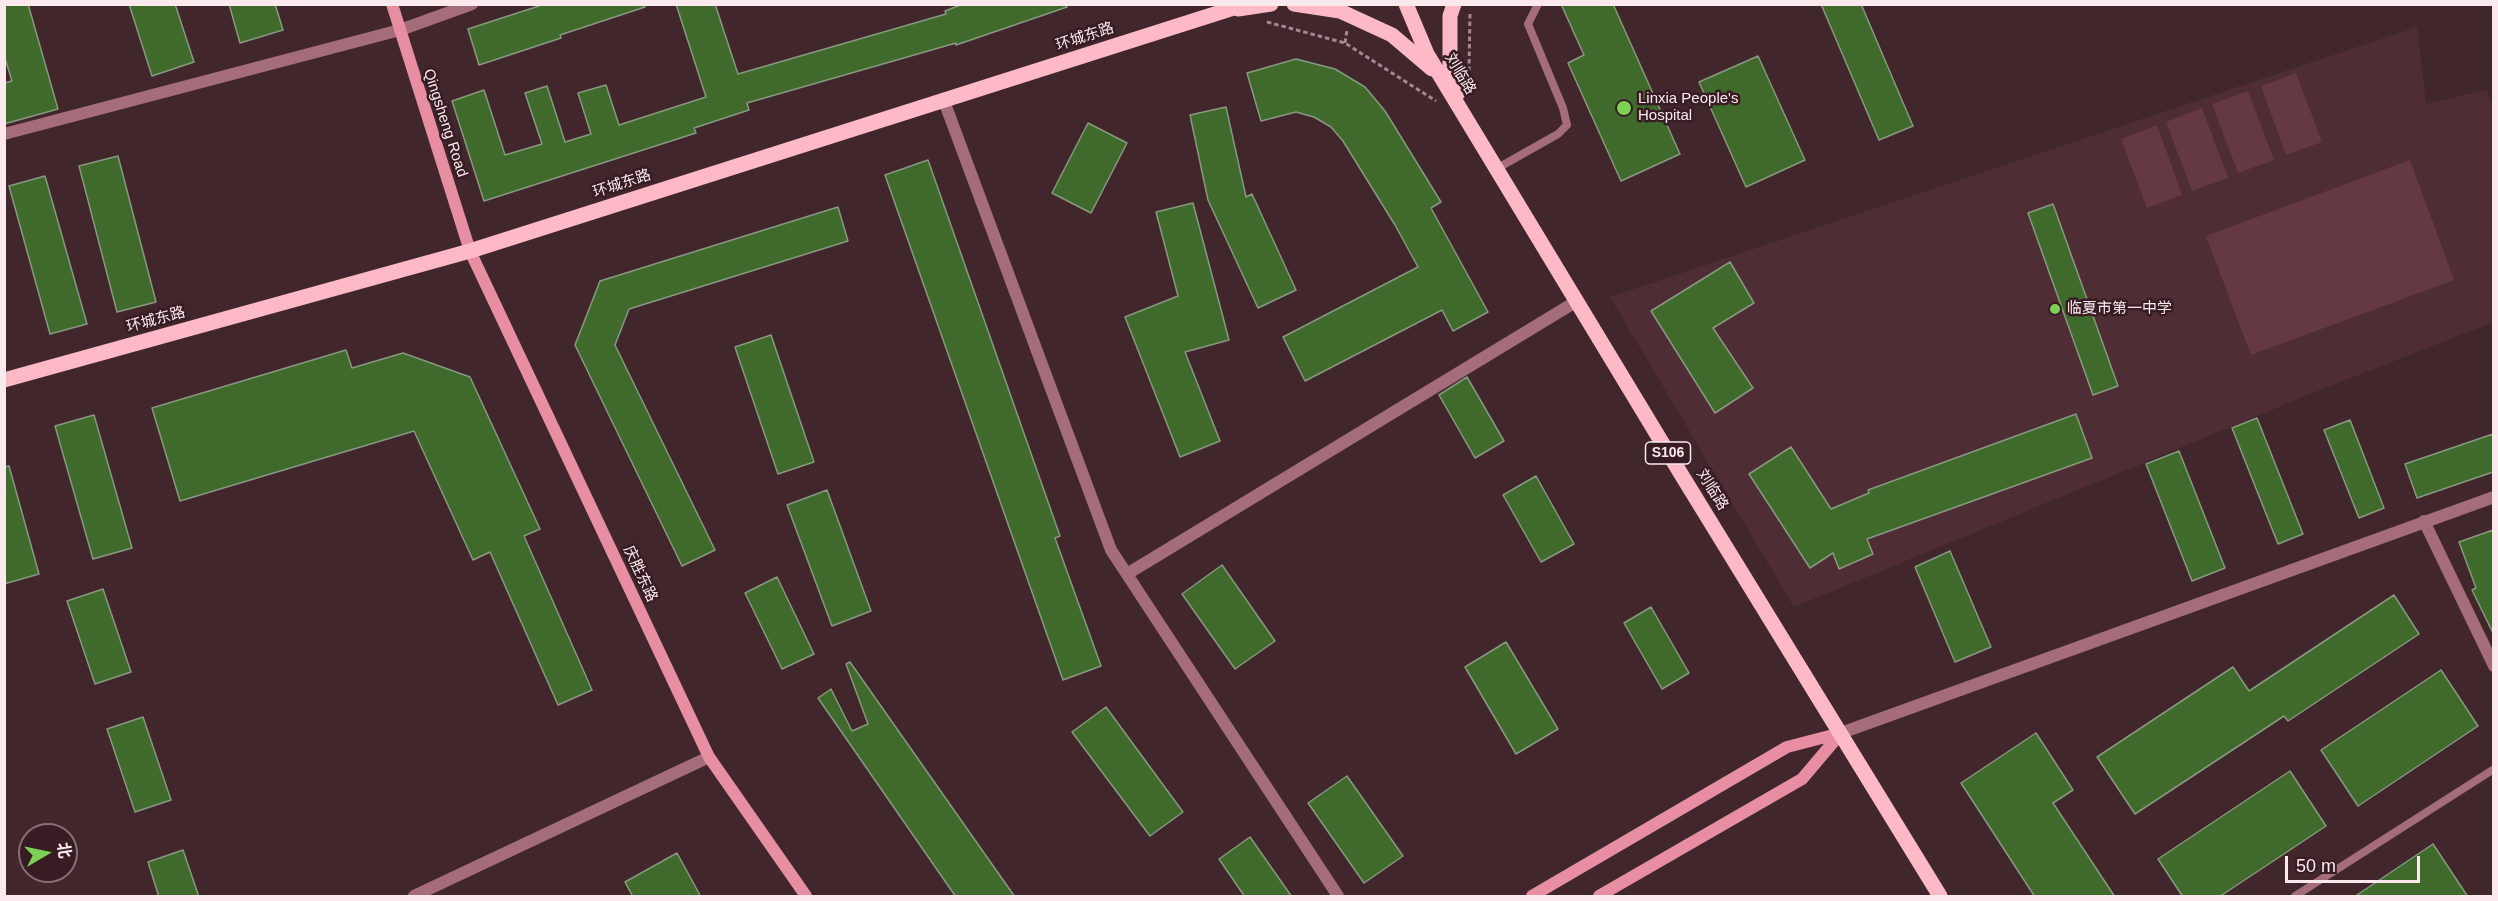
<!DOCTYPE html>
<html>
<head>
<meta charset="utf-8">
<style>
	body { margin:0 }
	#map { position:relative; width:2498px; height:901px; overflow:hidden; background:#41272c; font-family:Helvetica,"Noto Sans SC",sans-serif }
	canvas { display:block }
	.frame { position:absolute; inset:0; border:6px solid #fce9ed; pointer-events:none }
	.north { position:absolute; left:18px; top:823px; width:60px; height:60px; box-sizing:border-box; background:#371d23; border:2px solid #866f74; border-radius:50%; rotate:81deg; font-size:16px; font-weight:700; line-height:24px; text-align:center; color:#fce9ed }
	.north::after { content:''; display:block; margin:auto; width:21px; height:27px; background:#7dd154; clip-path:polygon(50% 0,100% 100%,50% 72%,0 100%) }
	.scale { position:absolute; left:2285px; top:856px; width:135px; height:27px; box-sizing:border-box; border:3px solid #fce9ed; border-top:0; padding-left:8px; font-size:18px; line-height:21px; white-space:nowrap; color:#fce9ed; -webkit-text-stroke:4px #371d23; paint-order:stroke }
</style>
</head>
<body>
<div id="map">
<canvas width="2498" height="901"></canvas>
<div class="frame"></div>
<div class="north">北</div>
<div class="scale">50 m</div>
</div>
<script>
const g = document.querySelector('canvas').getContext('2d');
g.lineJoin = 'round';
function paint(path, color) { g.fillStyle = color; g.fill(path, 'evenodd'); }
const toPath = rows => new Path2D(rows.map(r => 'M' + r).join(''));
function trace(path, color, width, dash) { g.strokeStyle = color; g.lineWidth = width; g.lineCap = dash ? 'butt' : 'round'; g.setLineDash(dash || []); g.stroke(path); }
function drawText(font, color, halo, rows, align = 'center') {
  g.font = font + ' Helvetica,"Noto Sans SC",sans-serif'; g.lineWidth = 5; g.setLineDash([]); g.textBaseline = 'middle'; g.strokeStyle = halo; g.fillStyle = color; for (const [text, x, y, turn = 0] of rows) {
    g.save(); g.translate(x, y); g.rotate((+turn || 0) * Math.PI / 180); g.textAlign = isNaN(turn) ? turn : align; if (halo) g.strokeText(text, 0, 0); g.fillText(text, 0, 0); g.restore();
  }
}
const built = toPath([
	[2417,27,2426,104,2487,90,2493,108,2493,322,2308,395,1794,607,1610,297]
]);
const green = toPath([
	[2296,73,2322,142,2286,155,2261,86],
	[2248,91,2274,160,2238,173,2212,104],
	[2202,108,2228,178,2192,191,2166,122],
	[2157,125,2182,195,2147,208,2121,139],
	[2410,160,2454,280,2251,355,2206,236]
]);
const building = toPath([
	[4,4,28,4,58,109,4,124,4,83,12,81,4,55,4,4],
	[129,4,175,4,194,62,152,76,129,4],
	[229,4,275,4,283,30,240,43,229,4],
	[545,4,644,4,645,7,560,35,561,38,479,65,468,29,545,4],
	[676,4,715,4,738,74,946,14,945,11,963,4,1066,4,1067,7,956,45,956,43,747,103,749,110,694,128,696,133,484,201,452,101,484,90,505,155,542,144,525,93,547,86,565,142,591,134,578,93,606,85,619,125,706,97,676,4],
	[1561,4,1613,4,1680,154,1621,181,1568,63,1584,55,1561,4],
	[1821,4,1861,4,1913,126,1879,140,1821,4],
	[1758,56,1805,160,1746,187,1699,82,1758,56],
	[1296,59,1335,69,1365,87,1385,111,1441,202,1431,208,1488,312,1453,331,1442,310,1305,381,1283,337,1418,267,1395,225,1343,141,1331,127,1314,117,1296,112,1261,121,1247,73,1296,59],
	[1226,107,1246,197,1252,194,1296,290,1258,308,1208,200,1190,115,1226,107],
	[1088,123,1127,143,1091,213,1052,193,1088,123],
	[118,156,156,302,117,312,79,166,118,156],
	[928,160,1060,536,1055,538,1101,666,1063,680,885,175,928,160],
	[45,176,87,324,50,334,9,186,45,176],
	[1193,203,1229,340,1185,352,1220,441,1180,457,1125,317,1178,296,1156,212,1193,203],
	[2053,204,2118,386,2093,395,2028,213,2053,204],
	[838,207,848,241,629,309,615,345,715,550,682,566,575,345,600,281,838,207],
	[1730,262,1754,303,1713,328,1753,388,1715,413,1651,311,1730,262],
	[771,335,814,462,778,474,735,347,771,335],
	[346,350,352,368,403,353,470,377,540,529,524,536,592,690,558,705,490,552,473,560,414,431,180,501,152,408,346,350],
	[1467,377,1504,441,1475,458,1439,395,1467,377],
	[2076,414,2092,458,1867,539,1873,554,1839,569,1833,553,1810,568,1749,474,1791,447,1831,509,1869,493,1868,490,2076,414],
	[94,415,132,548,93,559,55,426,94,415],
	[2257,418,2303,534,2278,544,2232,428,2257,418],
	[2350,420,2384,508,2359,518,2324,430,2350,420],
	[2493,434,2493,472,2417,498,2405,464,2493,434],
	[2179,451,2225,568,2192,581,2146,464,2179,451],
	[9,466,39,574,4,584,4,467,9,466],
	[1536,476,1574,544,1541,562,1503,495,1536,476],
	[827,490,871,611,832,626,787,505,827,490],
	[2493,530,2493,633,2472,590,2476,588,2459,542,2493,530],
	[1950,551,1991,647,1955,662,1915,567,1950,551],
	[1222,565,1275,641,1235,669,1182,594,1222,565],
	[777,577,814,654,782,669,745,593,777,577],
	[103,589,131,672,95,684,67,601,103,589],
	[2394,595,2419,634,2288,721,2284,716,2135,814,2097,757,2233,667,2249,691,2394,595],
	[1651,607,1689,673,1662,689,1624,623,1651,607],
	[1506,642,1558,729,1516,754,1465,667,1506,642],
	[850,662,1015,897,956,897,818,698,831,689,852,731,868,724,846,664,850,662],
	[2441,670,2478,726,2358,806,2321,750,2441,670],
	[1106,707,1183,812,1150,836,1072,732,1106,707],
	[143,717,171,800,135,812,107,729,143,717],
	[2036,733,2073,790,2053,803,2115,897,2035,897,1961,783,2036,733],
	[2290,771,2326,826,2219,897,2183,897,2158,859,2290,771],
	[1347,776,1403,856,1364,883,1308,803,1347,776],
	[1250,837,1292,897,1245,897,1219,859,1250,837],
	[2433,844,2468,897,2354,897,2433,844],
	[183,850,199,897,159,897,148,862,183,850],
	[677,853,701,897,633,897,625,882,677,853]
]);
const path = toPath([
	[1267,22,1345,43,1436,101],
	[1345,43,1347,30],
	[1469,71,1470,12]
]);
const service = toPath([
	[1496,169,1558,134,1567,125,1563,108,1528,24,1538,4],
	[2295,896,2494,769]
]);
const minor = toPath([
	[944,101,1111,550,1338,896],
	[4,134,400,30,472,4],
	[2424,521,2494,666],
	[1127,574,1577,301],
	[1841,733,2494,497]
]);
const tertiary = toPath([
	[414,896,709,757]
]);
const secondary = toPath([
	[392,4,470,251,709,757,806,896],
	[1532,896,1787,747,1841,733],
	[1599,896,1802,779,1841,733]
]);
const primary = toPath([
	[1294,4,1340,11,1392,35,1432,69],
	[1406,4,1427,54,1681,474,1940,896],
	[1454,4,1450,16,1450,70,1458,93],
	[1238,9,1271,4],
	[4,380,470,251,1246,4]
]);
const markers = [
	[1624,108,8,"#7dd154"],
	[2055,309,6,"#7dd154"]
];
const shields = [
	[1668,453,45]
];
const shieldNames = [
	["S106",1668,453]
];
const streetNames = [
	["环城东路",1085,37,-18],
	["刘临路",1460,74,59],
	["Qingsheng Road",445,123,72],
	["环城东路",622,184,-18],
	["环城东路",156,320,-15],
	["刘临路",1712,490,58],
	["庆胜东路",640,574,65]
];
const poiNames = [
	["Linxia People's",1638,99],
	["Hospital",1638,116],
	["临夏市第一中学",2067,309]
];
paint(built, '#4f2d35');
paint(green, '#643943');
paint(building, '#40692c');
trace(building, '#879980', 1.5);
trace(path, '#a18a8f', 3, [4.5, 3]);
trace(service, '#a46d79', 8);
trace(minor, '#a46d79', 12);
trace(tertiary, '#a46d79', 12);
trace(secondary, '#e78ea3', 12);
trace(primary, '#feb9c7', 15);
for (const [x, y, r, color] of markers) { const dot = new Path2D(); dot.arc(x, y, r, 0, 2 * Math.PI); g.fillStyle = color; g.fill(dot); trace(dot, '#371d23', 2); }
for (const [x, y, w] of shields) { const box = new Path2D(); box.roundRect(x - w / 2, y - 11, w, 22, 4.5); g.fillStyle = '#371d23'; g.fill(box); trace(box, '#fce9ed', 1.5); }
drawText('bold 14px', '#fce9ed', null, shieldNames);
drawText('15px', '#fce9ed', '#371d23', streetNames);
drawText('15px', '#fce9ed', '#371d23', poiNames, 'left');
</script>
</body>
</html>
